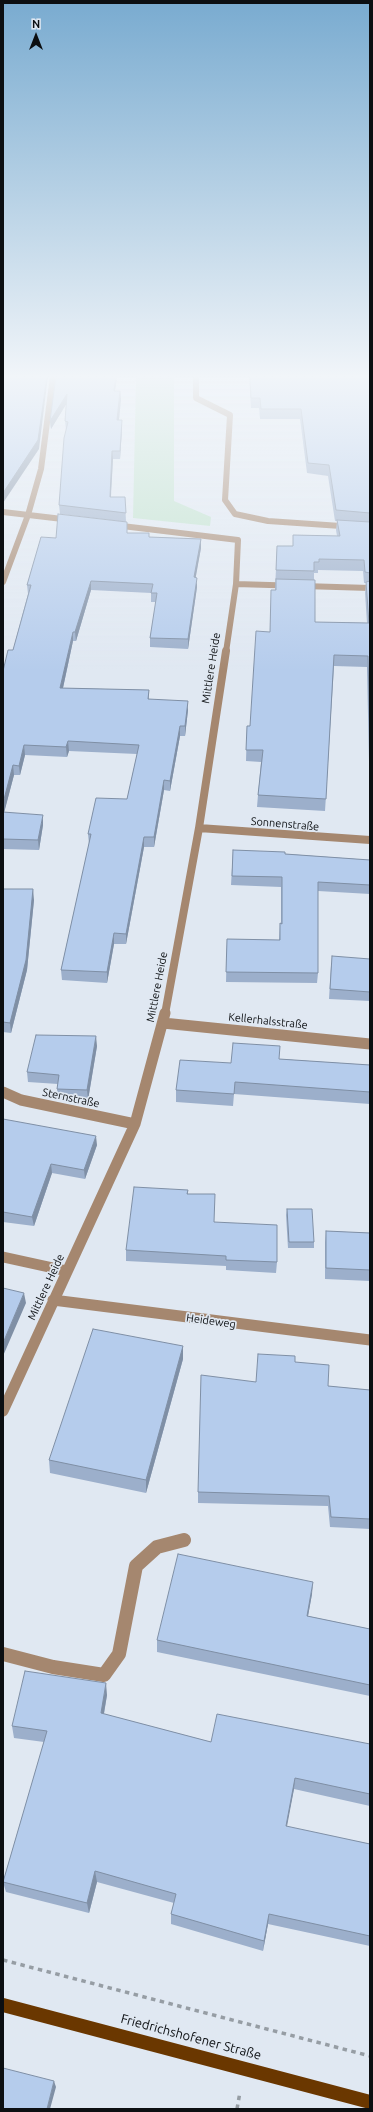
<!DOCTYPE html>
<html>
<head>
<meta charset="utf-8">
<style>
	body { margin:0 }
	#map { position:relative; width:373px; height:2112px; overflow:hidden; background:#e0e8f2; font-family:Ubuntu,sans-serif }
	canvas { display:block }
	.frame { position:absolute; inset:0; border:4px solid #0c0f12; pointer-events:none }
	.north { position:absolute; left:16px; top:16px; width:40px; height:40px; -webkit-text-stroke:3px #e0e8f2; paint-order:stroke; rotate:0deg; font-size:11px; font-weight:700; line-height:16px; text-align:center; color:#0c0f12 }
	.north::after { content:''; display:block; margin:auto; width:14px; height:18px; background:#0c0f12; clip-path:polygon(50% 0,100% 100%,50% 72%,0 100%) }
</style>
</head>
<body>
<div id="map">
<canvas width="373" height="2112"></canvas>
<div class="frame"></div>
<div class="north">N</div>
</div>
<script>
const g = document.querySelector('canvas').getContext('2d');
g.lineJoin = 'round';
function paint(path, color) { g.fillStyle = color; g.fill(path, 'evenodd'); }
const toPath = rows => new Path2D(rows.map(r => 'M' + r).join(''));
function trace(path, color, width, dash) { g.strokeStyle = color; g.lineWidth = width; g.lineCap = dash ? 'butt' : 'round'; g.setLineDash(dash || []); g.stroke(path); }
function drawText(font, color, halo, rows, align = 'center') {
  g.font = font + ' Ubuntu,sans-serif'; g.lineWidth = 3.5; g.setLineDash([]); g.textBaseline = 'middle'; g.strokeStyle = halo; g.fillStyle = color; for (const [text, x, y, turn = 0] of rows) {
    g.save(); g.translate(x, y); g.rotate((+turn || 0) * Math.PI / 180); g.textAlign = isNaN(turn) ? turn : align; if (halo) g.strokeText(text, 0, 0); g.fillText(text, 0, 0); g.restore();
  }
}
const green = toPath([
	[136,376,174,376,174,501,211,517,210,526,133,518]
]);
const path = toPath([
	[3,1960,370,2056],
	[237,2109,240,2092]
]);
const laneFar1 = toPath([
	[196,376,196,398,230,415,225,500,235,514,268,521,370,528]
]);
const lane = toPath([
	[3,1654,53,1667,104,1675,119,1654,136,1566,157,1547,184,1540]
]);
const streetFar2 = toPath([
	[3,512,71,520],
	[114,525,238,540,236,584,226,652],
	[3,582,28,515,41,469,53,376],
	[236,584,370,588]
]);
const streetFar1 = toPath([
	[199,828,370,840],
	[165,1014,199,828,226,651]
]);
const street = toPath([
	[163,1023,370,1044],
	[3,1092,21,1100,135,1124],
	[3,1257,67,1271],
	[53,1300,370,1340],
	[3,1411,135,1124,165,1013]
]);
const primary = toPath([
	[3,2005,370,2102]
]);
const wall = toPath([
	[56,376,117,376,115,391,120,391,121,399,119,420,122,429,120,459,113,459,111,497,125,497,126,522,60,514,59,505,66,430,65,421,66,404,51,429,50,421],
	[249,376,370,376,370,809,367,667,334,666,325,811,257,807,258,795,261,762,246,761,247,726,250,726,270,632,275,590,277,546,293,546,293,535,337,536,336,530,337,521,335,521,328,476,307,473,300,419,260,419,259,408,251,408],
	[318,570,363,571,364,583,366,583,365,593,367,623,315,622,314,580,314,573,318,573],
	[127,533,149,537,201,539,201,548,195,578,197,587,188,649,150,647,150,638,156,602,151,602,151,593,91,590,76,641,73,641,63,688,149,690,149,699,188,710,185,736,180,736,170,791,164,790,154,847,144,847,126,944,114,944,107,983,62,980,61,970,89,844,88,834,127,799,137,754,69,751,67,757,25,755,20,775,14,775,4,812,43,825,39,850,3,849,3,671,13,650,28,594,27,585,56,538],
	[233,850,370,860,370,894,318,891,318,973,317,983,226,982,227,939,279,940,280,923,281,924,281,887,231,885],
	[3,889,34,900,27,970,11,1033,3,1032],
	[370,959,370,1001,329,999,331,966],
	[97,1046,88,1100,58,1099,57,1089,58,1084,28,1082,27,1072],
	[280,1059,370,1065,370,1104,234,1094,233,1106,176,1102,176,1090,231,1063],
	[3,1119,97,1145,85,1179,52,1173,34,1226,3,1222],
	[188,1190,188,1194,214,1222,277,1262,276,1273,226,1270,226,1266,126,1261,126,1250],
	[287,1209,314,1242,314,1248,288,1248,286,1215],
	[326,1231,370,1233,370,1281,325,1279,325,1242],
	[183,1346,183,1359,146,1493,50,1473,49,1460],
	[295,1362,328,1386,370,1390,370,1529,330,1527,328,1506,198,1503,198,1492,256,1382],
	[312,1594,308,1616,370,1629,370,1696,157,1652,157,1640],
	[107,1695,104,1714,211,1742,370,1744,370,1806,294,1789,286,1827,370,1844,370,1946,268,1924,263,1951,171,1924,171,1914,174,1903,97,1882,89,1913,6,1892,3,1882,44,1742,14,1738,12,1726]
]);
const shadedWall = toPath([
	[47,376,48,376,39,449,3,503,3,493],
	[116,376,117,376,114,399,114,391],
	[120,391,121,399,118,429,117,420],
	[67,394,67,403,51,429,50,421],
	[122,420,122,429,120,459,120,451],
	[112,451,113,459,110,506,110,497],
	[201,539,201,548,194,587,194,577],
	[197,578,197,587,188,649,188,639],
	[91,581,91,590,76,641,75,632],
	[73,632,73,641,61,697,60,688],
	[188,701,188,710,185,736,185,726],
	[180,726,180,736,170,791,170,781],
	[68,741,69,751,67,757,66,747],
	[24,745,25,755,20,775,19,766],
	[13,765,14,775,3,817,3,803],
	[164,780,164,790,154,847,154,837],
	[43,815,43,825,39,850,38,840],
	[144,837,144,847,126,944,126,934],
	[33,889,34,900,27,970,11,1033,10,1023],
	[114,933,114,944,107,983,107,972],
	[96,1036,97,1046,88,1100,87,1090],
	[96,1136,97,1145,85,1179,84,1170],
	[51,1164,52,1173,34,1226,32,1217],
	[24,1293,26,1303,3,1356,3,1343],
	[183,1346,183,1359,146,1493,146,1480],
	[313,1582,312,1594,306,1627,307,1616],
	[106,1683,107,1695,102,1724,101,1713],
	[295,1778,294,1789,285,1837,286,1826],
	[95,1871,97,1882,89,1913,87,1903],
	[269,1914,268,1924,263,1951,264,1941],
	[54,2081,56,2087,50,2109,47,2109]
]);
const building = toPath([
	[3,376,47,376,38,440,3,493,3,376],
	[56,376,116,376,114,391,120,391,117,420,122,420,120,451,112,451,110,497,125,497,126,513,59,505,64,438,68,422,65,421,67,394,50,421,56,376],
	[250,376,370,376,370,513,336,510,329,465,308,463,301,409,261,409,260,398,251,398,250,376],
	[58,514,127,522,127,533,149,533,149,537,201,539,194,577,197,578,188,639,150,638,157,593,151,593,153,584,91,581,75,632,73,632,60,688,149,690,148,699,188,701,185,726,180,726,170,781,164,780,154,837,144,837,126,934,114,933,107,972,61,970,91,834,88,834,96,798,127,799,139,745,68,741,66,747,24,745,19,766,13,765,3,803,3,671,8,650,13,650,31,585,27,585,41,537,56,538,58,514],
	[337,520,370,522,370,573,365,572,364,560,319,559,319,562,314,562,314,571,276,570,277,546,293,546,293,535,340,536,337,520],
	[276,579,315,580,315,622,369,623,366,582,370,581,370,743,368,656,334,655,326,799,258,795,263,750,246,750,247,726,250,726,256,631,270,632,271,590,276,590,276,579],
	[3,812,43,815,38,840,3,839,3,812],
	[233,850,285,852,285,854,370,860,370,885,318,882,318,973,226,972,227,939,280,940,280,923,282,924,282,877,232,876,233,850],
	[3,889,33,889,26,960,10,1023,3,1022,3,889],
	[332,956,370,959,370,992,330,989,332,956],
	[36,1035,96,1036,87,1090,57,1089,59,1075,27,1072,36,1035],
	[233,1043,280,1046,279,1059,370,1065,370,1092,235,1082,234,1094,176,1090,180,1060,231,1063,233,1043],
	[3,1119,96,1136,84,1170,51,1164,32,1217,3,1212,3,1119],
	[134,1187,188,1190,187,1194,215,1194,214,1222,277,1225,277,1262,226,1260,226,1256,126,1250,134,1187],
	[287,1209,312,1209,314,1242,289,1242,287,1209],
	[326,1231,370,1233,370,1270,326,1268,326,1231],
	[3,1288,24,1293,3,1343,3,1288],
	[93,1329,183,1346,146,1480,49,1460,93,1329],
	[258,1354,295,1356,295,1362,329,1365,328,1386,370,1390,370,1519,331,1517,329,1496,198,1492,201,1375,256,1382,258,1354],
	[178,1554,313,1582,307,1616,370,1629,370,1685,157,1640,178,1554],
	[25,1671,106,1683,101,1713,211,1742,217,1714,370,1744,370,1794,295,1778,286,1826,370,1844,370,1936,269,1914,264,1941,171,1914,176,1894,95,1871,87,1903,3,1882,47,1731,12,1726,25,1671],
	[3,2068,54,2081,47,2109,3,2109,3,2068]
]);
const streetNames = [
	["Mittlere Heide",211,668,-81],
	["Sonnenstraße",285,824,5],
	["Mittlere Heide",157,987,-79],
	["Kellerhalsstraße",268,1021,6],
	["Sternstraße",71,1098,12],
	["Mittlere Heide",46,1287,-65],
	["Heideweg",211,1321,8]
];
const nearStreetnames = [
	["Friedrichshofener Straße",191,2037,15]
];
paint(green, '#bfe2cb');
trace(path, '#969da4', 3.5, [4.5, 4.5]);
trace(laneFar1, '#a5876f', 6);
trace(lane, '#a5876f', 14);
trace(streetFar2, '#a5876f', 6);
trace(streetFar1, '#a5876f', 8);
trace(street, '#a5876f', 11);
trace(primary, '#6a3700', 14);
paint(wall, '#9cafcb');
paint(shadedWall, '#7f8fa5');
paint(building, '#b5ccec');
trace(building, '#7f8fa5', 1);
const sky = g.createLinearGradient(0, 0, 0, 672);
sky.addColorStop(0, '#79abd0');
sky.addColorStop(0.56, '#f1f5f9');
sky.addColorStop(1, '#f1f5f900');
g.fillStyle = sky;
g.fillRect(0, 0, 373, 672);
drawText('11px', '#0c0f12', '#e0e8f2', streetNames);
drawText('13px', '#0c0f12', '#e0e8f2', nearStreetnames);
</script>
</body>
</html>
